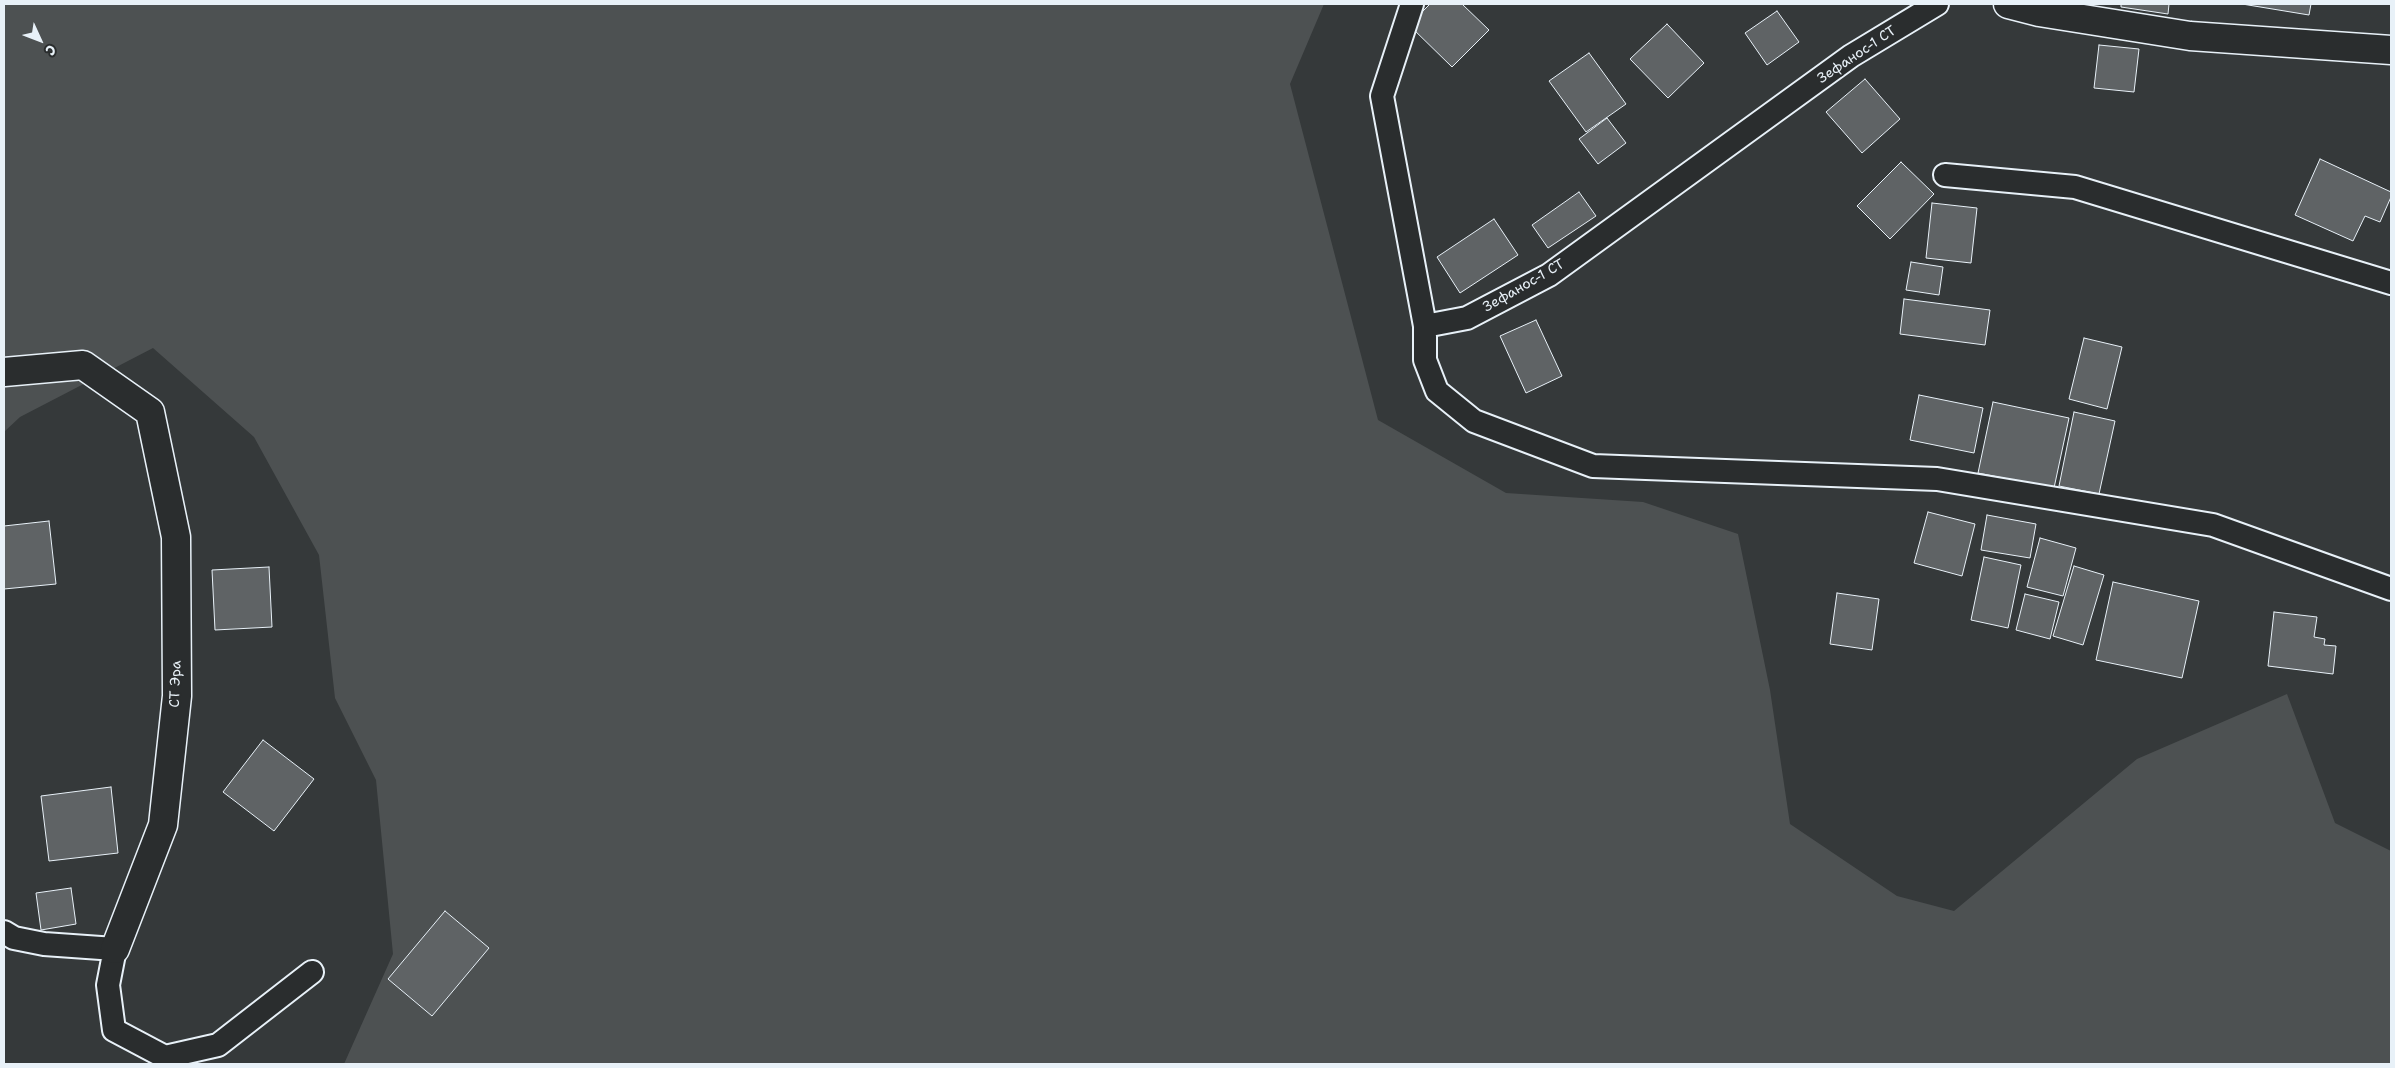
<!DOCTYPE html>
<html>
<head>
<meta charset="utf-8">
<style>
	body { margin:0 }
	#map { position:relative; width:2395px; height:1068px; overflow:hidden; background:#35393a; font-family:"Shantell Sans",sans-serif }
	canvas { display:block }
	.frame { position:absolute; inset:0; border:5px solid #e8f1f8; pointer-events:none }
	.north { position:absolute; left:15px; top:15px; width:50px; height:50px; -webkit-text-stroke:4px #2a2d2e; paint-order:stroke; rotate:133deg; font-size:14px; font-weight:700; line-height:20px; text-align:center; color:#e8f1f8 }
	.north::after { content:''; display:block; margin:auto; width:18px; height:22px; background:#e8f1f8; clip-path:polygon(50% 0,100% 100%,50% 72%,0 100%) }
</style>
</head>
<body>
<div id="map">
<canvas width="2395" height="1068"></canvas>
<div class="frame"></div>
<div class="north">С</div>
</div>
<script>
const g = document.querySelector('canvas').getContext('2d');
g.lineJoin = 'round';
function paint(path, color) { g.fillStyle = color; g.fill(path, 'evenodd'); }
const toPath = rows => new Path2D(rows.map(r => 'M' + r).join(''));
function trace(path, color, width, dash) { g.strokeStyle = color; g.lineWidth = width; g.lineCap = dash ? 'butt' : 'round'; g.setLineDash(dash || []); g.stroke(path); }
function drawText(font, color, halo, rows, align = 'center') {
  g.font = font + ' "Shantell Sans",sans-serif'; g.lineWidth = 4; g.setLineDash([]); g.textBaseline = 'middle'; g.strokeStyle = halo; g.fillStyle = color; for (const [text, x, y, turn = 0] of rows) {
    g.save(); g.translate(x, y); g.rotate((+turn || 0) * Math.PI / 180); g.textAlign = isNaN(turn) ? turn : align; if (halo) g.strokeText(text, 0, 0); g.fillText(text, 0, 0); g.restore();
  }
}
const green = toPath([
	[4,4,1324,4,1290,84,1378,420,1506,493,1643,502,1738,534,1770,690,1790,824,1897,896,1954,911,2137,759,2287,694,2335,823,2391,851,2391,1064,344,1064,393,954,376,780,335,698,319,555,254,437,153,348,20,417,4,432]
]);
const building = toPath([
	[1430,4,1462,4,1489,30,1452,67,1409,25,1430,4],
	[2121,4,2169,4,2168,14,2121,7,2121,4],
	[2242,4,2311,4,2309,15,2242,4],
	[1777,11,1799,42,1767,65,1745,33,1777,11],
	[1667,24,1704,63,1668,98,1630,59,1667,24],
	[2099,45,2139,49,2134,92,2094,88,2099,45],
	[1589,53,1626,104,1586,132,1549,81,1589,53],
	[1865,79,1900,119,1862,153,1826,112,1865,79],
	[1607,118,1626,143,1598,164,1579,139,1607,118],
	[2320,159,2391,192,2391,197,2380,222,2365,216,2353,241,2295,215,2320,159],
	[1901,162,1934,194,1890,239,1857,206,1901,162],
	[1579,192,1596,216,1548,248,1532,225,1579,192],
	[1932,203,1977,208,1971,263,1926,258,1932,203],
	[1494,219,1518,255,1460,293,1437,257,1494,219],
	[1911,262,1943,267,1939,295,1906,290,1911,262],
	[1904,299,1990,310,1985,345,1900,334,1904,299],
	[1536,320,1562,376,1526,393,1500,336,1536,320],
	[2084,338,2122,347,2107,409,2069,399,2084,338],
	[1919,395,1983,408,1974,453,1910,440,1919,395],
	[1993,402,2069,418,2054,488,1978,473,1993,402],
	[2074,412,2115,421,2099,494,2059,486,2074,412],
	[1928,512,1975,524,1962,576,1914,563,1928,512],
	[1987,515,2036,524,2030,558,1981,550,1987,515],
	[49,521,56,584,4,589,4,526,49,521],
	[2040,538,2076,548,2063,596,2027,587,2040,538],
	[1984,557,2021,565,2008,628,1971,620,1984,557],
	[2074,566,2104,575,2083,645,2053,636,2074,566],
	[269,567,272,627,215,630,212,570,269,567],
	[2113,582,2199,601,2182,678,2096,660,2113,582],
	[1837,593,1879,599,1872,650,1830,644,1837,593],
	[2025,594,2059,602,2050,639,2016,630,2025,594],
	[2274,612,2317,617,2314,637,2325,639,2324,645,2336,646,2333,674,2268,666,2274,612],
	[263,740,314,779,274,831,223,792,263,740],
	[111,787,118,853,49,861,41,796,111,787],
	[71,888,76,924,41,930,36,893,71,888],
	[445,911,489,948,432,1016,388,979,445,911]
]);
const service = toPath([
	[1412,4,1382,96,1425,326,1467,318,1549,275,1851,56,1937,4],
	[1945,175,2075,187,2391,283],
	[1425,326,1425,360,1437,391,1474,421,1593,466,1937,479,2213,525,2391,589],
	[4,932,14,938,44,944,115,949,108,985,114,1030,165,1057,218,1045,312,972]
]);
const minor = toPath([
	[2008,4,2039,12,2190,36,2391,50],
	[4,372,83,365,150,412,176,537,177,696,163,825,115,949]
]);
const streetNames = [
	["Зефанос-1 СТ",1857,55,-34],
	["Зефанос-1 СТ",1524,286,-30],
	["СТ Эра",176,684,-88]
];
paint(green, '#4d5152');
paint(building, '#5f6365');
trace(building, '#e8f1f8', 1);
trace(service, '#e8f1f8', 26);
trace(minor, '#e8f1f8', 31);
trace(service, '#2a2d2e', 22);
trace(minor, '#2a2d2e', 28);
drawText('14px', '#e8f1f8', '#2a2d2e', streetNames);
</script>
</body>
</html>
